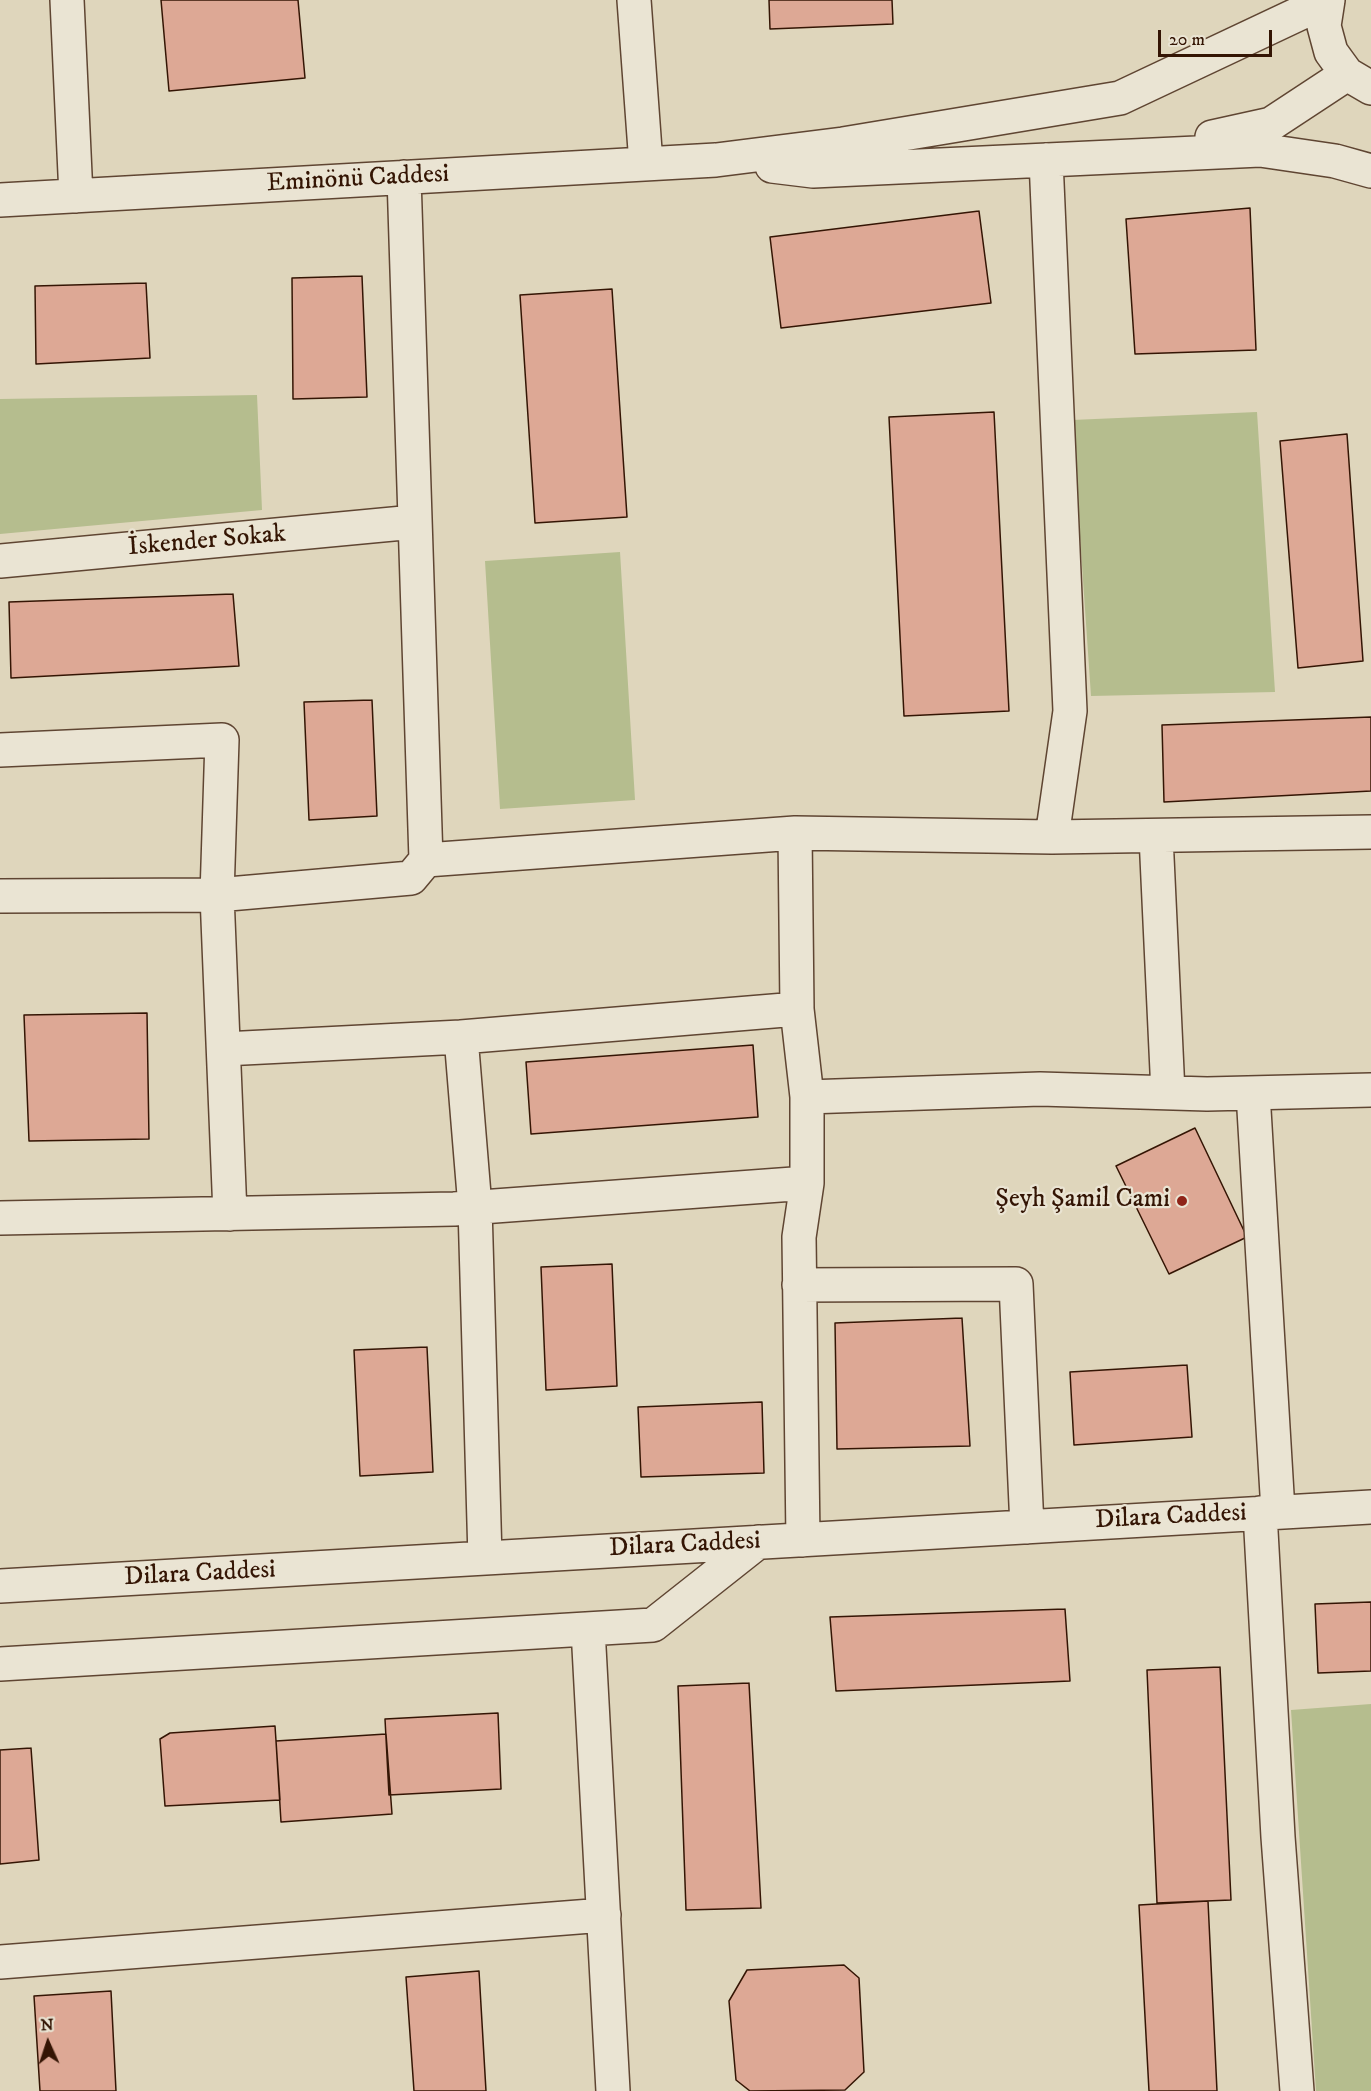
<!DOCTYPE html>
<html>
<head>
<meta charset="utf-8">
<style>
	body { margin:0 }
	#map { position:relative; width:1371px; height:2091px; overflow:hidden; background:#dfd6bc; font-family:"IM FELL DW Pica",serif }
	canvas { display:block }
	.north { position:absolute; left:18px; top:2013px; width:60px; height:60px; -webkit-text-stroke:4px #eae4d3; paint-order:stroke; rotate:357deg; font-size:16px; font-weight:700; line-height:24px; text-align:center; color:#341504 }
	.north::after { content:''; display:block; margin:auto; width:21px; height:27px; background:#341504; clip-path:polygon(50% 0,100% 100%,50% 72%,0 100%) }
	.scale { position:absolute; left:1158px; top:30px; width:114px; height:27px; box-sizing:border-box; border:3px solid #341504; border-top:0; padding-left:8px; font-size:18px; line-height:21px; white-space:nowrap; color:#341504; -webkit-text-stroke:4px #eae4d3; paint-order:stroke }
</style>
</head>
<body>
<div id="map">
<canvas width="1371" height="2091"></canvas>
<div class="north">N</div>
<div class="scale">20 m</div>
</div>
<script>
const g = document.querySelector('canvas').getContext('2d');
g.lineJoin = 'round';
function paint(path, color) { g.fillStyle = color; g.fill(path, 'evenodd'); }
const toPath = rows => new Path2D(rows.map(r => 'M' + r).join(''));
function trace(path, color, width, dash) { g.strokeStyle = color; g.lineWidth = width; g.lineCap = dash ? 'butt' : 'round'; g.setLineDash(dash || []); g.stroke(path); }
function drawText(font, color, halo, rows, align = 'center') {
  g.font = font + ' "IM FELL DW Pica",serif'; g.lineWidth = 4.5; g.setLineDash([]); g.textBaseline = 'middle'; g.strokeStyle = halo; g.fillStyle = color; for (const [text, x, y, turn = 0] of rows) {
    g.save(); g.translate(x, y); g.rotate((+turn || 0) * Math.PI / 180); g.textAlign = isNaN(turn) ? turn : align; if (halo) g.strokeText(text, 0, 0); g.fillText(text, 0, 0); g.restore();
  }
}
const green = toPath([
	[257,395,262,510,0,534,0,399],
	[1257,412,1275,692,1091,696,1072,420],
	[620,552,635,800,500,809,485,561],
	[1371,1704,1371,2091,1316,2091,1291,1710]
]);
const building = toPath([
	[161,0,298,0,305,78,169,91,161,0],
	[769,0,892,0,893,24,770,29,769,0],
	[1250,208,1256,350,1135,354,1126,219,1250,208],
	[979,211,991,303,781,328,770,237,979,211],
	[362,276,367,397,293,399,292,278,362,276],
	[146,283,150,358,36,364,35,286,146,283],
	[612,289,627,517,535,523,520,295,612,289],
	[994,412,1009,711,904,716,889,417,994,412],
	[1347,434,1363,661,1298,668,1280,441,1347,434],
	[233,594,239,666,11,678,9,602,233,594],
	[372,700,377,816,309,820,304,702,372,700],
	[1371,717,1371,791,1164,802,1162,725,1371,717],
	[147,1013,149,1139,29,1141,24,1015,147,1013],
	[753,1045,758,1117,531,1134,526,1062,753,1045],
	[1195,1128,1247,1237,1169,1274,1116,1166,1195,1128],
	[612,1264,617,1386,546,1390,541,1267,612,1264],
	[962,1318,970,1446,837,1449,835,1323,962,1318],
	[427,1347,433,1472,360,1476,354,1350,427,1347],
	[1187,1365,1192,1437,1074,1445,1070,1372,1187,1365],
	[762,1402,764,1473,641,1477,638,1407,762,1402],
	[1371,1602,1371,1671,1318,1673,1315,1604,1371,1602],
	[1065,1609,1070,1681,836,1691,830,1617,1065,1609],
	[1220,1667,1231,1900,1157,1903,1147,1670,1220,1667],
	[749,1683,761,1908,686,1910,678,1686,749,1683],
	[498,1713,501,1789,389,1795,385,1719,498,1713],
	[275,1726,280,1800,165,1806,160,1739,170,1733,275,1726],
	[386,1734,392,1814,281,1822,276,1741,386,1734],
	[31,1748,39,1860,0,1864,0,1750,31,1748],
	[1208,1901,1217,2091,1149,2091,1139,1905,1208,1901],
	[844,1965,859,1978,864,2072,845,2090,750,2091,736,2080,729,2001,747,1970,844,1965],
	[479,1971,486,2091,414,2091,406,1977,479,1971],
	[111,1991,116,2091,40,2091,34,1996,111,1991]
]);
const minor = toPath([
	[67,0,76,196],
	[634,0,646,164],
	[1328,0,1324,26,1331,52,1347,74,1371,88],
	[1212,137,1271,124,1347,74],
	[1046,160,1070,711,1052,837],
	[772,166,813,171,1260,150,1335,161,1371,171],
	[404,177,426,860,795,833,1052,837,1371,832],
	[0,200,716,160,843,144,1120,98,1328,0],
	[0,561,414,522],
	[0,750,222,740,217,895,230,1214],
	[795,833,797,1009,807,1097],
	[1156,836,1168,1093],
	[0,896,217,895,411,878,426,860],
	[461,1037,797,1009],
	[224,1049,461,1037,475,1207,485,1558],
	[1253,1093,1278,1511],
	[0,1218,454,1209,807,1183,807,1097,1040,1089,1207,1094,1371,1090],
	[799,1285,1016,1284,1027,1527],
	[1260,1513,1278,1837,1297,2091],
	[803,1540,799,1237,807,1183],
	[0,1586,1371,1507],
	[588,1629,613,2091],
	[0,1664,653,1625,758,1542],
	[0,1962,604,1915]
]);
const markers = [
	[1182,1201,6,"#8f2418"]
];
const streetNames = [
	["Eminönü Caddesi",358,180,-3],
	["İskender Sokak",207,542,-5],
	["Dilara Caddesi",1171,1518,-3],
	["Dilara Caddesi",685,1546,-3],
	["Dilara Caddesi",200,1575,-3]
];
const poiNames = [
	["Şeyh Şamil Cami",1170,1201]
];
paint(green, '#b5bd8e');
paint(building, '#dda895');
trace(building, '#341504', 1.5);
trace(minor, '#5f4532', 36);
trace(minor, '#eae4d3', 33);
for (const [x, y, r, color] of markers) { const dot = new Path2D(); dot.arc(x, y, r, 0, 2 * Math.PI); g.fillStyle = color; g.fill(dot); trace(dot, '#eae4d3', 2); }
drawText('26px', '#341504', '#eae4d3', streetNames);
drawText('26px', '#341504', '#eae4d3', poiNames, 'right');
</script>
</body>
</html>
